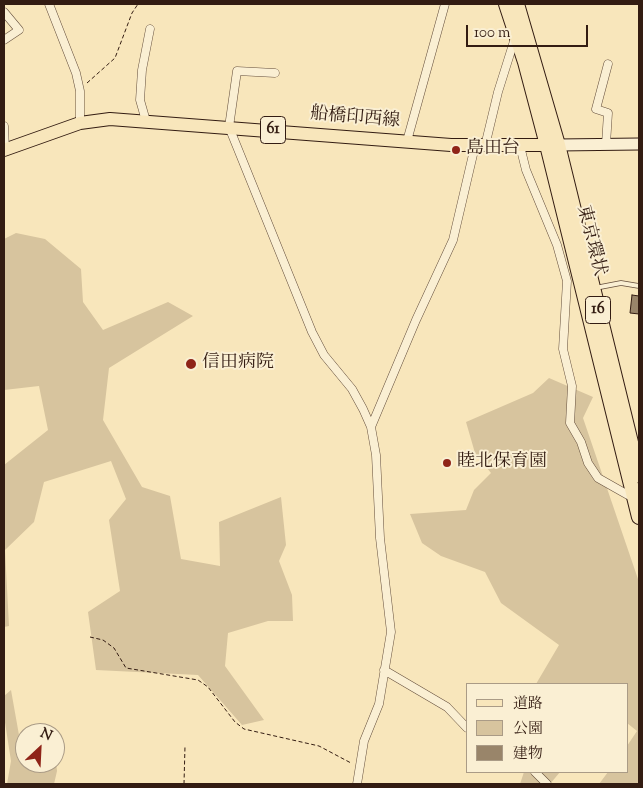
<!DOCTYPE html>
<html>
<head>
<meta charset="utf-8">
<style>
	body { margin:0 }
	#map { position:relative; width:643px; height:788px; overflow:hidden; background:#f8e6bb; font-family:"Sorts Mill Goudy","Noto Serif JP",serif }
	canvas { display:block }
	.frame { position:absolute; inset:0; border:5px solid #331c12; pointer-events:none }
	.legend { position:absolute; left:466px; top:683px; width:162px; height:90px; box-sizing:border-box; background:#faefd3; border:1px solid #aa9b86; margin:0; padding:6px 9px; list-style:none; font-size:15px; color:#331c12 }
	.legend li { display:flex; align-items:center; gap:10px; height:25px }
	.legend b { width:25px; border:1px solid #aa9b86 }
	.north { position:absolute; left:15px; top:723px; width:50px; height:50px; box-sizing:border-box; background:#faefd3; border:1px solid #aa9b86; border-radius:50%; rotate:25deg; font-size:14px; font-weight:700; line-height:20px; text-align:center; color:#331c12 }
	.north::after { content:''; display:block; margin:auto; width:18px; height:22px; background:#8f2418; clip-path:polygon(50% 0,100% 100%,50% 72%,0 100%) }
	.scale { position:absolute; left:466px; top:25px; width:122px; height:22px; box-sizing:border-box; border:2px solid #331c12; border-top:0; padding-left:6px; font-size:15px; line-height:18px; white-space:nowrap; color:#331c12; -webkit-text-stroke:4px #faefd3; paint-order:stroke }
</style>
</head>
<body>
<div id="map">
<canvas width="643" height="788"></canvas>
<div class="frame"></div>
<ul class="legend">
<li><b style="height:6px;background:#f8e6bb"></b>道路</li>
<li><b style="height:14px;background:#d7c49e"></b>公園</li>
<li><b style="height:14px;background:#99856a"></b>建物</li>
</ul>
<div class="north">N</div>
<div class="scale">100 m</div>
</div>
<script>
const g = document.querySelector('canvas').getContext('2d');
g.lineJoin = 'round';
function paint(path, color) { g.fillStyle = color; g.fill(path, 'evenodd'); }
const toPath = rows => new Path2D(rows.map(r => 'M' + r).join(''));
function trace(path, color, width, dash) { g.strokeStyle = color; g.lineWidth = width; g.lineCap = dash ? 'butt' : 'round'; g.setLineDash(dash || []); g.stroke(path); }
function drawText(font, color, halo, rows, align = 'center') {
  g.font = font + ' "Sorts Mill Goudy","Noto Serif JP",serif'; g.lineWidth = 4; g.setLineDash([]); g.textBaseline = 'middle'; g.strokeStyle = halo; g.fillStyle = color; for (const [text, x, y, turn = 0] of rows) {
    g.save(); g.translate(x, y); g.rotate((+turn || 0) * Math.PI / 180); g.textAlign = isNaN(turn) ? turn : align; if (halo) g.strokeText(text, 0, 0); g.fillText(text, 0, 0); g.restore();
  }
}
const green = toPath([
	[16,233,45,239,81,269,83,302,103,330,168,302,193,316,109,368,103,420,142,487,170,496,181,559,220,566,219,522,281,497,286,545,279,561,292,595,293,621,268,621,228,633,225,666,264,720,242,725,198,675,96,670,88,612,120,591,109,520,126,499,111,461,44,482,34,522,5,550,9,626,4,627,4,465,48,430,39,386,4,390,4,239],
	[549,378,593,397,583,418,639,582,639,784,599,784,608,772,627,772,627,746,637,731,627,723,627,684,536,684,559,645,501,603,485,572,441,556,422,543,410,514,466,510,474,490,491,473,475,453,466,422,533,393],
	[11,690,22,752,25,754,25,763,55,763,56,761,57,771,54,784,7,784,11,761,4,716,4,696],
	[524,772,560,772,550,784,520,784]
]);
const building = toPath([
	[632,295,639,296,639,314,630,313,632,295]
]);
const path = toPath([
	[87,83,115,58,132,13,138,4],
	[90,637,103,640,114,648,126,668,198,680,208,687,235,722,244,729,319,746,351,763],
	[184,784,185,746]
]);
const lane = toPath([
	[595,288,621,283,639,286]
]);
const street = toPath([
	[49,4,76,73,80,91,80,123],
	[4,12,19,30,4,40],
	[275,73,237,71,229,127,312,332,324,355,352,389,363,409,371,427,376,455,380,538,391,632,379,704,364,741,357,784],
	[146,121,140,100,142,70,150,29],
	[4,126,5,150],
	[407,141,445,4],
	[606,144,608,113,596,109,608,64],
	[485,146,498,92,515,38],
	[520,146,526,170,557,245,567,281,563,349,572,386,570,423,581,442,588,463,598,478,628,495],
	[371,427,416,320,453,240,475,146],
	[384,670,447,707,467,728],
	[535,772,547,784]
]);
const secondary = toPath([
	[558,145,639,144]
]);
const primary = toPath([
	[4,150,80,123,110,119,451,145,555,145]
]);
const highway = toPath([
	[506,4,525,62,547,145,639,517],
	[517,4,558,145,639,475]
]);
const markers = [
	[456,150,5,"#8f2418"],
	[191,364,6,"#8f2418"],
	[447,463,5,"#8f2418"]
];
const shields = [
	[273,130,25],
	[598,310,25]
];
const shieldNames = [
	["61",273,130],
	["16",598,310]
];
const streetNames = [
	["船橋印西線",355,119,5],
	["東京環状",590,241,76]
];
const poiNames = [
	["島田台",466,150],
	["信田病院",202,364],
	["睦北保育園",457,463]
];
paint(green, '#d7c49e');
paint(building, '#99856a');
trace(building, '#331c12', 1);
trace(lane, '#644e3c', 5.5);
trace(street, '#644e3c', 9);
trace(secondary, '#331c12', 13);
trace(primary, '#331c12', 14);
trace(highway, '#331c12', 16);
trace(path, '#331c12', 1, [4, 2.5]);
trace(lane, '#faefd3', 4);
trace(street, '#faefd3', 8);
trace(secondary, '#faefd3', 11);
trace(primary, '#f8e6bb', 12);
trace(highway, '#f8e6bb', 14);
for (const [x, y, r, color] of markers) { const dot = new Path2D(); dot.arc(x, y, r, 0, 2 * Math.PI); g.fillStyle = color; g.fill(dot); trace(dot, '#faefd3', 2); }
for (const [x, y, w] of shields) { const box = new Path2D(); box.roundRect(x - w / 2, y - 13.5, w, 27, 4); g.fillStyle = '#faefd3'; g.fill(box); trace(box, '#331c12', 1); }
drawText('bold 16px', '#331c12', null, shieldNames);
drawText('18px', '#331c12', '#faefd3', streetNames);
drawText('18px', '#331c12', '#faefd3', poiNames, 'left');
</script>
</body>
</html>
